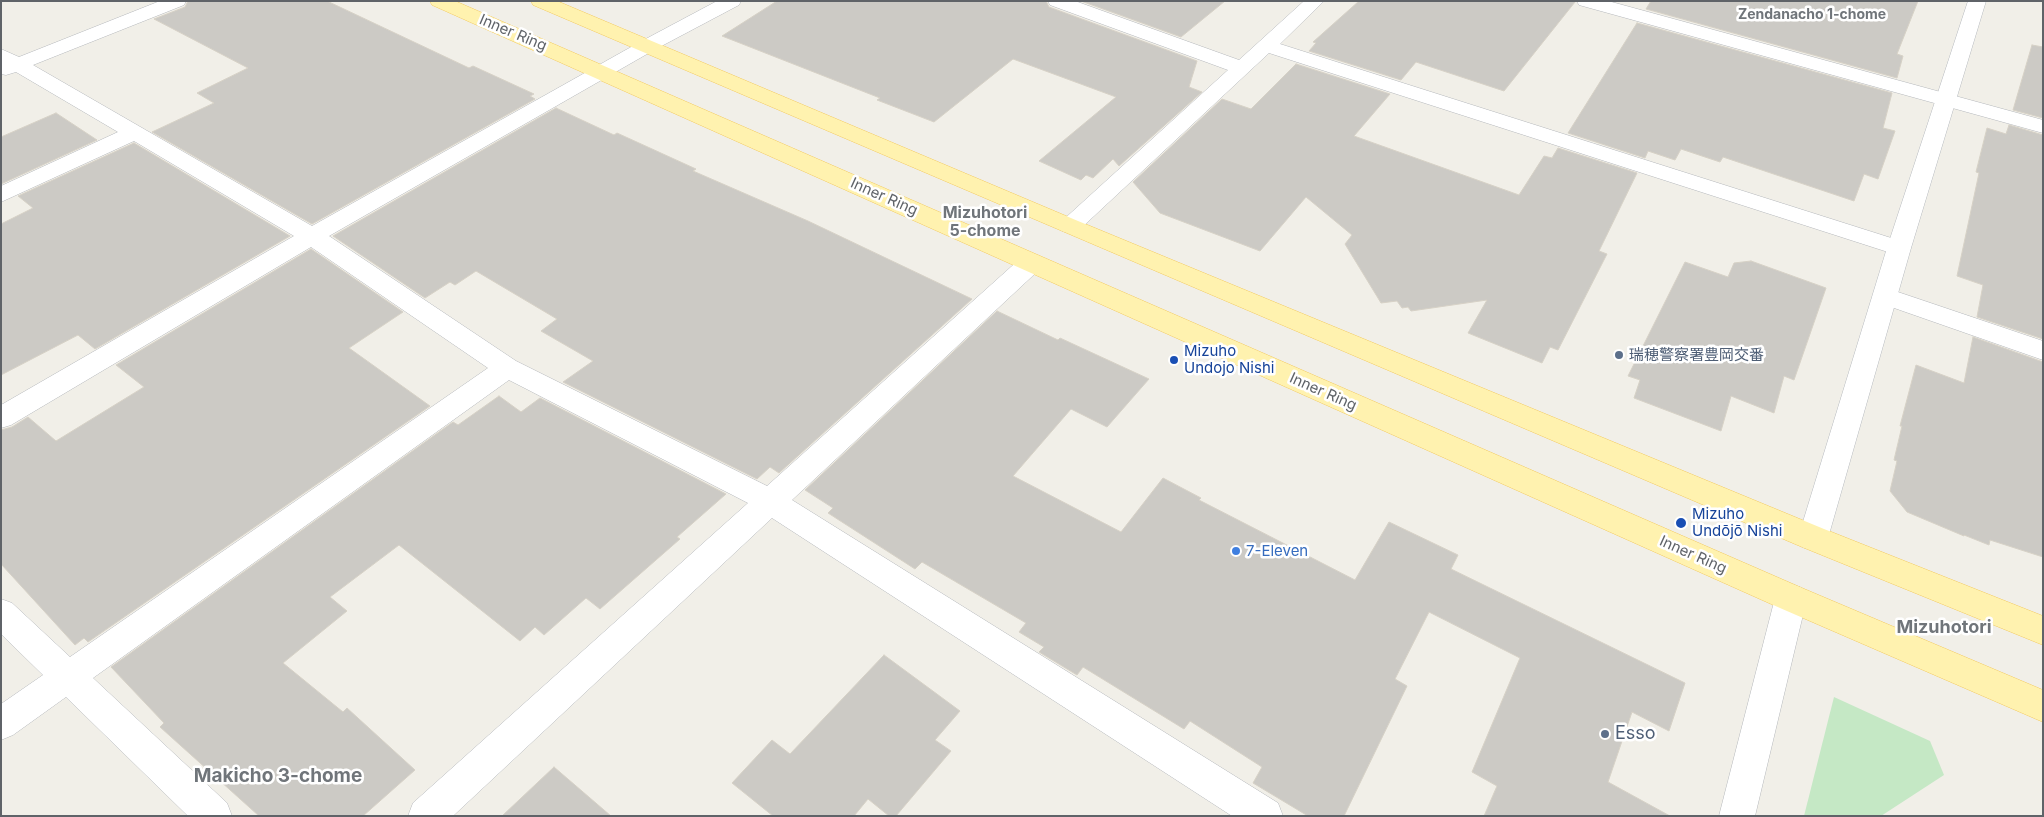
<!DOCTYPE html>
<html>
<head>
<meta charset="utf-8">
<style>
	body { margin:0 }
	#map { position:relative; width:2044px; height:817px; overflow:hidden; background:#f1efe8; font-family:Inter,sans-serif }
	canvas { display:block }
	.frame { position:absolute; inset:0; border:2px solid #5f6368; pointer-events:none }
</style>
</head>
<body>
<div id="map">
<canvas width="2044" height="817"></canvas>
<div class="frame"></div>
</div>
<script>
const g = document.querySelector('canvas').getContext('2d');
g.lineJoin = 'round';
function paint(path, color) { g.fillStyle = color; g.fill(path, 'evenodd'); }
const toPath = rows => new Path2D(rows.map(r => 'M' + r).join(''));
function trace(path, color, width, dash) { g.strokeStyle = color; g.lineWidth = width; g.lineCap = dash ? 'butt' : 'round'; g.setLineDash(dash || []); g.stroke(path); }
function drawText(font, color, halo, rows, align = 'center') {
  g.font = font + ' Inter,"Noto Sans JP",sans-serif'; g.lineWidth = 5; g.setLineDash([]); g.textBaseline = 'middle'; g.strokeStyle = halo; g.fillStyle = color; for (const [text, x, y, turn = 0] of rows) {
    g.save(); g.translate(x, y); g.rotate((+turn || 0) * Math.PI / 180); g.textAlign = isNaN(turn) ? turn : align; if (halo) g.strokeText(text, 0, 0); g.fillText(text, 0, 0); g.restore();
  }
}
const green = toPath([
	[1834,697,1930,741,1944,775,1881,816,1804,816]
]);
const building = toPath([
	[188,1,327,1,469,68,473,66,534,94,530,96,535,99,312,224,152,132,214,103,197,93,248,68,154,19,185,7,188,1],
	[777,1,1046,1,1049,7,1197,61,1189,87,1202,92,1119,166,1113,159,1093,178,1086,175,1081,180,1039,161,1116,97,1013,59,934,122,877,100,880,98,722,36,777,1],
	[1081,1,1225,1,1181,37,1081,1],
	[1359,1,1575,1,1575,2,1504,91,1416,62,1401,80,1309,51,1316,43,1313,42,1359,1],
	[1651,1,1918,1,1897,54,1903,56,1897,78,1646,9,1651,1],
	[1637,23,1892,93,1883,128,1895,131,1878,179,1864,174,1854,201,1723,157,1720,162,1681,149,1675,160,1648,151,1645,158,1568,133,1637,23],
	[2032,45,2043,47,2043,118,2013,110,2032,45],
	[1296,64,1390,94,1354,136,1519,195,1544,156,1552,158,1558,148,1637,173,1599,251,1607,254,1558,350,1550,347,1542,363,1468,333,1487,300,1411,311,1408,307,1402,308,1397,301,1381,303,1345,244,1352,235,1306,197,1260,251,1160,213,1133,182,1222,99,1251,109,1296,64],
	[556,108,614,135,617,133,696,169,693,171,808,221,972,299,779,473,770,467,757,479,563,382,593,361,541,331,557,319,476,271,455,285,450,282,425,298,333,236,556,108],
	[56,113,97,140,1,184,1,137,56,113],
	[2009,125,2043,135,2043,339,1977,317,1983,285,1957,276,1979,173,1976,172,1987,128,2006,134,2009,125],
	[134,143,290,236,95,349,78,335,1,375,1,224,33,208,18,196,134,143],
	[311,249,403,312,349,348,430,406,88,642,84,638,75,645,1,564,1,430,12,427,28,417,56,441,144,387,116,365,311,249],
	[1751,261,1826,288,1794,380,1784,376,1774,413,1731,396,1721,431,1634,398,1640,380,1628,376,1685,262,1728,277,1734,263,1751,261],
	[997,311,1058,340,1060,338,1149,379,1107,427,1071,409,1013,476,1121,532,1163,478,1201,498,1199,500,1355,580,1389,522,1458,555,1451,569,1685,683,1669,731,1632,712,1608,782,1670,816,1484,816,1497,786,1472,772,1520,658,1429,612,1395,679,1407,686,1344,816,1308,816,1253,783,1262,767,1190,721,1184,729,1083,667,1077,675,1039,652,1044,647,1019,632,1026,623,922,562,915,569,828,513,833,508,805,490,997,311],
	[1973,337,2043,362,2043,557,1990,540,1989,545,1964,535,1964,536,1907,512,1890,491,1897,461,1894,460,1902,426,1900,426,1916,365,1964,383,1973,337],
	[499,396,521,412,540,398,726,494,677,537,680,539,600,609,586,598,544,635,535,627,520,641,399,545,330,597,347,611,283,663,343,712,347,708,415,770,363,816,259,816,160,727,164,723,111,667,453,422,458,425,499,396],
	[884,655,960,711,935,740,951,751,896,816,889,816,868,799,854,816,773,816,732,783,772,740,790,754,884,655],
	[554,767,611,816,502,816,554,767]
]);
const street = toPath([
	[160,1,186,1,184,5,33,65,312,226,640,42,717,1,741,1,739,5,654,50,329,236,516,361,767,486,1022,257,1031,255,1040,257,1043,263,1040,269,792,500,1278,803,1283,816,1232,816,772,518,453,816,408,816,413,803,748,503,509,380,93,678,227,803,232,816,188,816,66,697,13,735,1,740,1,704,43,675,1,634,1,599,12,603,70,657,488,368,311,247,11,425,1,428,1,405,294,236,134,141,1,202,1,186,118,132,16,72,6,75,1,74,1,49,19,57,160,1],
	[1048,1,1075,1,1239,60,1304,1,1324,1,1280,44,1907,243,1911,248,1907,253,1899,256,1891,253,1269,53,1078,231,1070,233,1062,231,1058,226,1062,221,1228,70,1050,5,1048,1],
	[1577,1,1608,1,2043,120,2043,133,1579,5,1577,1],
	[1886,288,2043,341,2043,360,1877,302,1873,296,1877,290,1886,288],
	[1791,584,1802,588,1807,598,1755,816,1719,816,1775,598,1780,588,1791,584]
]);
const secondary = toPath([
	[1968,1,1986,1,1911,248,1828,538,1824,547,1813,550,1802,547,1798,538,1887,248,1968,1]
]);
const primary = toPath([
	[430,1,455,1,1802,588,2043,690,2043,722,1780,608,432,5,430,1],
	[531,1,557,1,1078,221,1824,529,2043,616,2043,645,1802,547,533,5,531,1]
]);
const markers = [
	[1619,355,5,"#5c6f8a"],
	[1174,360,5,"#1a4fb4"],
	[1681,523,6,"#1a4fb4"],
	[1236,551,5,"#3f7fe0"],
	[1605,734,5,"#5c6f8a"]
];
const farNeighbourhoodnames = [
	["Zendanacho 1-chome",1812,15]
];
const streetNames = [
	["Inner Ring",513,33,23],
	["Inner Ring",884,197,24],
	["Inner Ring",1323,392,24],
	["Inner Ring",1693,555,24]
];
const transitNames = [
	["Mizuho",1184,351],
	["Undojo Nishi",1184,368],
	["Mizuho",1692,514],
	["Undōjō Nishi",1692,531]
];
const serviceNames = [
	["瑞穂警察署豊岡交番",1629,355]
];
const shopNames = [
	["7-Eleven",1246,551]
];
const neighbourhoodNames = [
	["Mizuhotori",985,213],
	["5-chome",985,231]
];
const quarterNames = [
	["Mizuhotori",1944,628]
];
const nearServicenames = [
	["Esso",1615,734]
];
const nearNeighbourhoodnames = [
	["Makicho 3-chome",278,776]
];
paint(green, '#c5e8c5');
paint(building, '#cccac5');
trace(building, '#d6d1c6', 1);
trace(street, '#b5b8bc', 1);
trace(secondary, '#b6babf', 1);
trace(primary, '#f2c960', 1);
paint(street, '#fff');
paint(secondary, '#fff');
paint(primary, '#fff2af');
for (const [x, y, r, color] of markers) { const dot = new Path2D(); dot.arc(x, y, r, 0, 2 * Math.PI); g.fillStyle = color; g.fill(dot); trace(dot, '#fff', 2); }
drawText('bold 14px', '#70757a', '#fff', farNeighbourhoodnames);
drawText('15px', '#5f6368', '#fff', streetNames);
drawText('15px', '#164399', '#fff', transitNames, 'left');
drawText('15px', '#4e5e75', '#fff', serviceNames, 'left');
drawText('15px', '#366cbe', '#fff', shopNames, 'left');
drawText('bold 16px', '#70757a', '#fff', neighbourhoodNames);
drawText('bold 18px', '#70757a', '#fff', quarterNames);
drawText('18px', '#4e5e75', '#fff', nearServicenames, 'left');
drawText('bold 19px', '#70757a', '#fff', nearNeighbourhoodnames);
</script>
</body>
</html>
